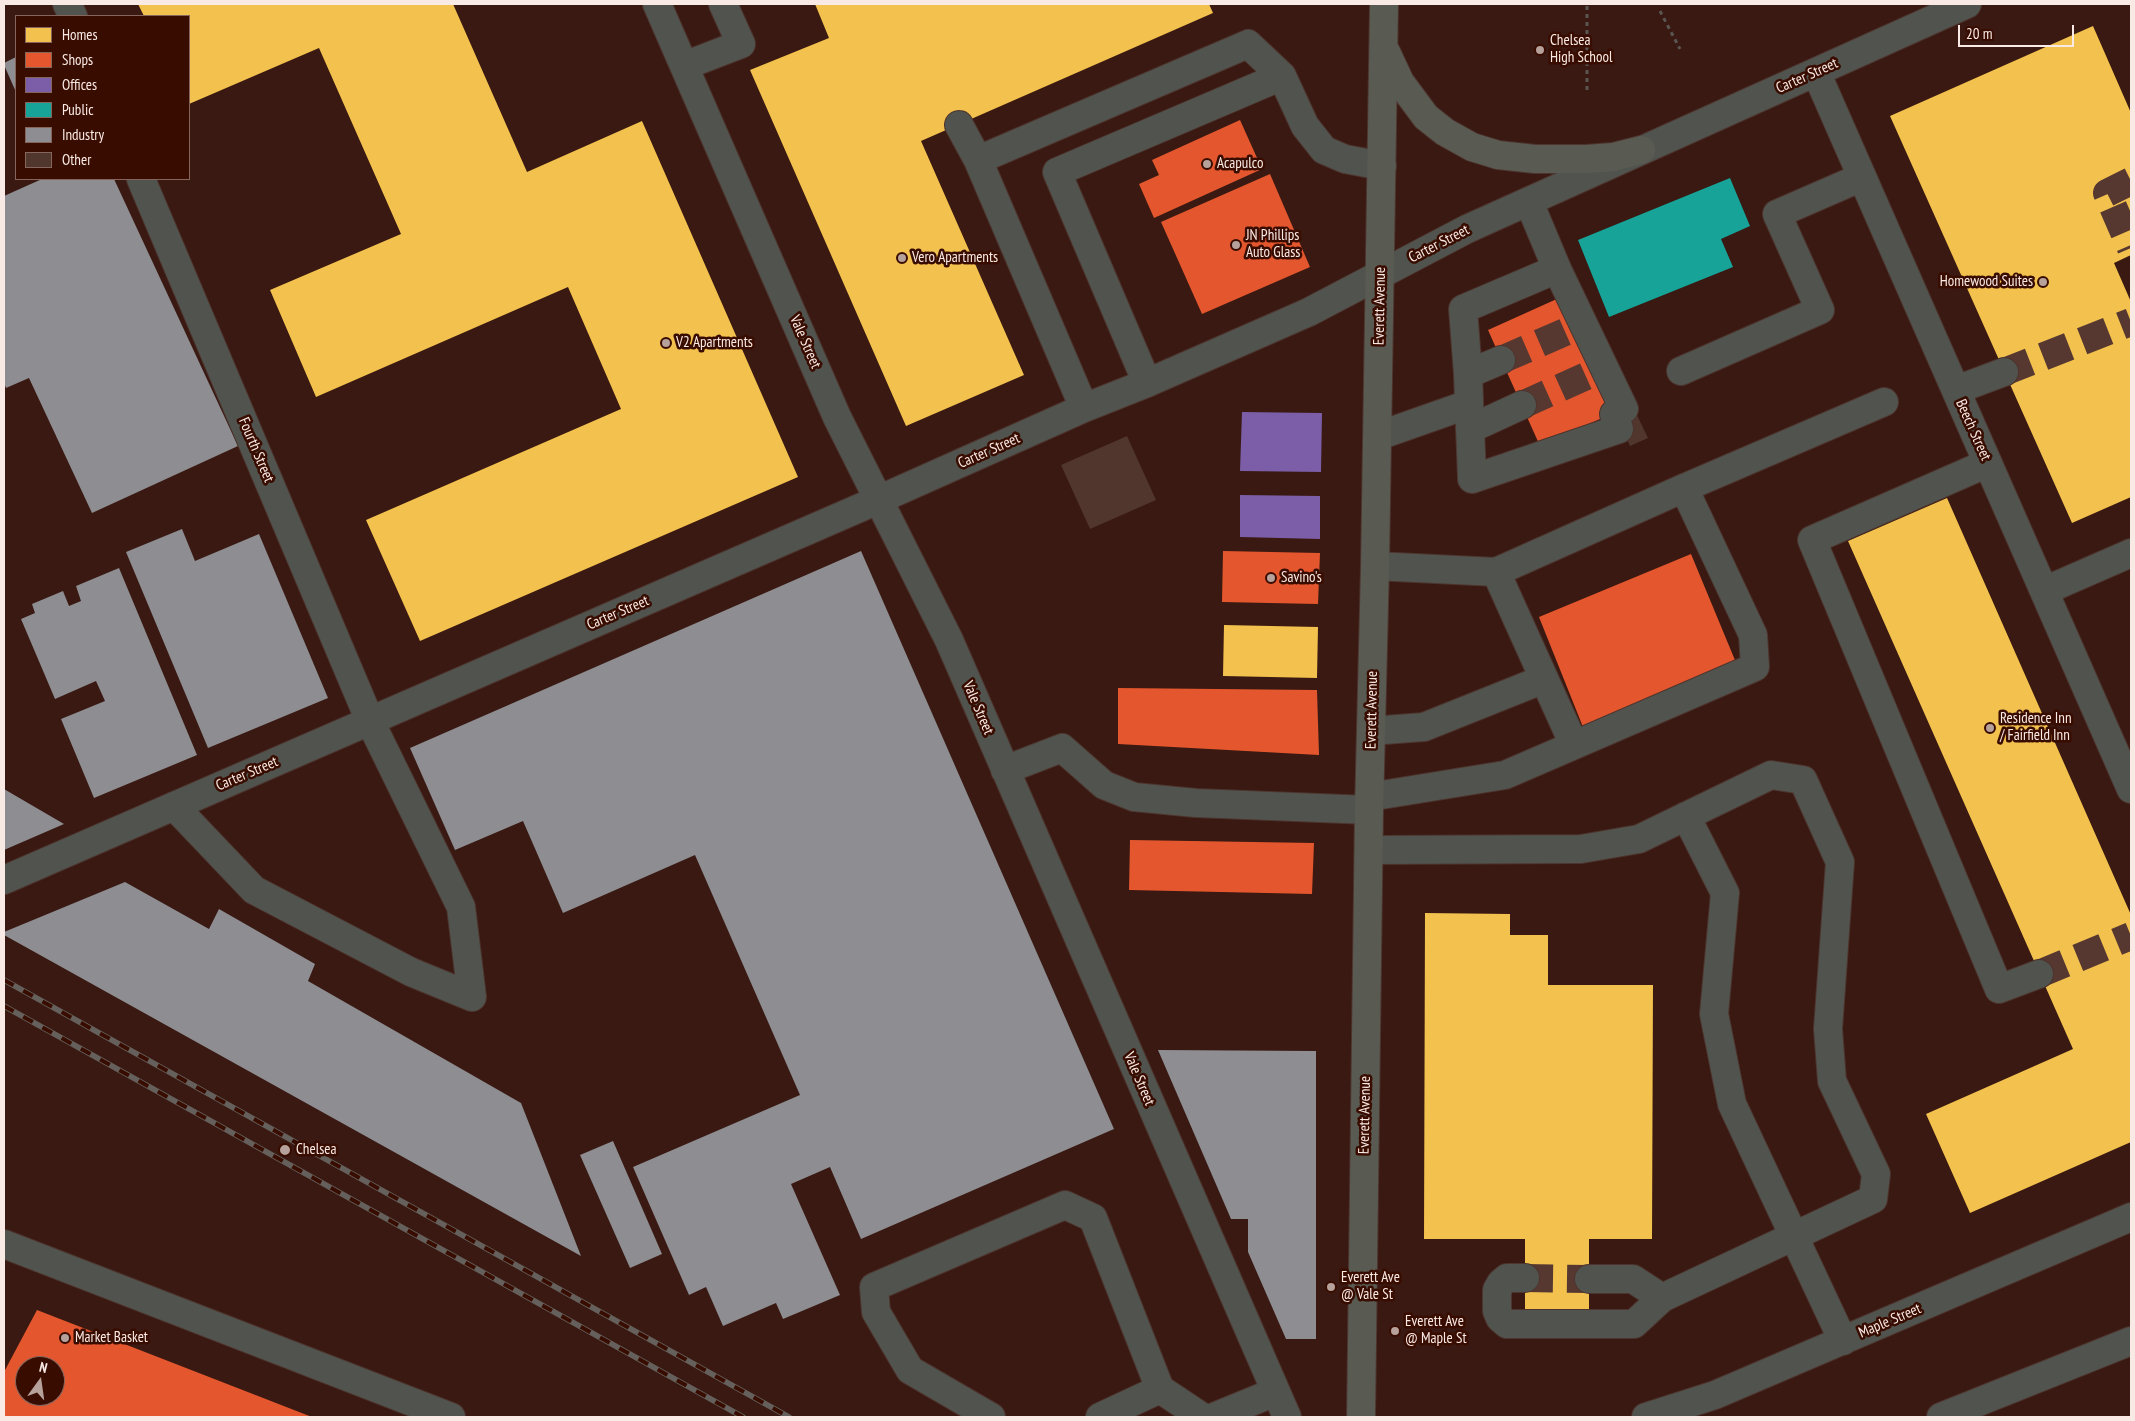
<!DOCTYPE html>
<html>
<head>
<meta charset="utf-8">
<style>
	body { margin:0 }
	#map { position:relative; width:2135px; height:1421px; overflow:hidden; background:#391911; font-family:"PT Sans Narrow",sans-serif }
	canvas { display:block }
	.frame { position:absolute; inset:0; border:5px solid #faeae5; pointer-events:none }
	.legend { position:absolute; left:15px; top:15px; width:175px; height:165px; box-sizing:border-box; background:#390c00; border:1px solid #86655c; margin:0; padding:6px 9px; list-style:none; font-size:15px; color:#faeae5 }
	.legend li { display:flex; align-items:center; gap:10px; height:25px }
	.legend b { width:25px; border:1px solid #86655c }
	.north { position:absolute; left:15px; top:1356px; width:50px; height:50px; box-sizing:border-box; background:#390c00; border:1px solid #86655c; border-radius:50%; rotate:14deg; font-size:14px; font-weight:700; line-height:20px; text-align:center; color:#faeae5 }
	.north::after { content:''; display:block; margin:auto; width:18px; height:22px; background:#b6a19b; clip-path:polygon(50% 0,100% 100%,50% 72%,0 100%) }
	.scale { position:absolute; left:1958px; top:25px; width:116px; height:22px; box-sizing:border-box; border:2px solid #faeae5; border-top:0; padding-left:6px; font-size:15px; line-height:18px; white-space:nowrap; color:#faeae5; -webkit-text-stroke:4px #390c00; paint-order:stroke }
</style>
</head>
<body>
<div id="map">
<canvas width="2135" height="1421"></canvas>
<div class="frame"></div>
<ul class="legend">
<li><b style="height:14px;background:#f2c14e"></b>Homes</li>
<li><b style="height:14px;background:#e4572e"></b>Shops</li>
<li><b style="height:14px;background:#7b5ea7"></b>Offices</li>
<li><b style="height:14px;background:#17a398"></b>Public</li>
<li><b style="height:14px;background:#8d8d92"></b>Industry</li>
<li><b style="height:14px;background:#51362e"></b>Other</li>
</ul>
<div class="north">N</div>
<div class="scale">20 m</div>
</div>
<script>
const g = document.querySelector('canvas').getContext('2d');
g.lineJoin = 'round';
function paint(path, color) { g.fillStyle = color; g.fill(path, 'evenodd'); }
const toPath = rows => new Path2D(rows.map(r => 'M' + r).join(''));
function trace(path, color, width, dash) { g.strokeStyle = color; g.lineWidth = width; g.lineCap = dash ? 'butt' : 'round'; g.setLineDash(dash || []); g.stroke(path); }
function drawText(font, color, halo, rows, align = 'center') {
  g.font = font + ' "PT Sans Narrow",sans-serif'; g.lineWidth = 5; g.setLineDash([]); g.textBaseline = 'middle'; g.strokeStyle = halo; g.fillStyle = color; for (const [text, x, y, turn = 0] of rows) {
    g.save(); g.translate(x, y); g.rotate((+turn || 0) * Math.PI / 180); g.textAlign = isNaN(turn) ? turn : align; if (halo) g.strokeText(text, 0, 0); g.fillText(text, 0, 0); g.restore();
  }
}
const homes = toPath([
	[138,4,453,4,527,172,642,121,798,477,420,641,366,520,621,409,568,287,316,397,270,290,401,234,319,48,189,104,189,16,144,16],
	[815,4,1209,4,1213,13,921,141,1024,375,906,426,750,70,829,38],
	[2093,26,2131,113,2131,255,2114,263,2131,302,2131,497,2072,523,1890,116],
	[1947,498,2131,915,2131,1142,1970,1213,1926,1114,2073,1049,1848,541],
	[1224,625,1318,627,1317,678,1223,676],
	[1425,913,1510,914,1510,935,1548,935,1548,985,1653,985,1652,1239,1589,1239,1589,1311,1525,1311,1525,1239,1424,1239]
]);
const shops = toPath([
	[1240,120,1262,169,1154,218,1139,184,1159,175,1152,160],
	[1270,174,1310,267,1202,314,1161,222],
	[1559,298,1611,414,1540,446,1488,330],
	[1223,551,1320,553,1318,604,1222,602],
	[1691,554,1737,665,1583,727,1539,617],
	[1118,688,1317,690,1319,755,1118,744],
	[1130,840,1314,843,1312,894,1129,890],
	[37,1310,312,1417,4,1417,4,1372],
	[25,1366,55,1366,55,1396,25,1396]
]);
const offices = toPath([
	[1242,412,1322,413,1321,472,1240,471],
	[1240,495,1320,496,1320,539,1240,537]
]);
const public = toPath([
	[1730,178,1750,226,1721,239,1733,267,1609,317,1578,240]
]);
const industry = toPath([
	[16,57,16,92,4,65,4,63],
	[42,179,114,179,238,446,92,513,29,378,6,388,4,383,4,196],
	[182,529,195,561,259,534,328,698,208,748,126,552],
	[861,551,1114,1129,861,1239,830,1167,791,1184,840,1295,783,1319,776,1303,723,1326,706,1287,689,1295,633,1167,800,1095,695,855,563,913,523,821,455,850,410,748],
	[119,568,197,755,94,798,61,719,105,701,96,681,55,699,21,619,35,613,32,604,63,591,69,606,81,601,76,586],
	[4,789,64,824,4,850],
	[125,882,209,929,219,909,315,964,308,981,521,1103,581,1256,4,935,4,932],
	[1158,1050,1316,1051,1316,1339,1286,1339,1248,1252,1248,1219,1231,1219],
	[613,1141,662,1254,630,1268,580,1155]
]);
const building = toPath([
	[1636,413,1648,438,1630,446,1619,421],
	[1127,436,1156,500,1090,529,1061,465]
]);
const minorTunnel = toPath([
	[2131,181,2107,193,2131,248],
	[1501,360,1572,329],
	[2004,372,2131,322],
	[1522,405,1593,373],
	[2039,974,2131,936],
	[1525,1278,1589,1279]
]);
const path = toPath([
	[1660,11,1680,49],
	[1587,90,1587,4]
]);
const minor = toPath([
	[67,4,73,16],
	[657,4,837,417,949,640,966,679,1287,1417],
	[684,66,741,44,723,4],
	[1816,72,2131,789],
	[959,125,978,160],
	[141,179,370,721,461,907,472,997,411,972,254,890,174,806],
	[1529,202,1557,269,1624,409,1614,414,1619,429,1472,479,1468,374,1463,309,1557,269],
	[1681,371,1820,310,1777,214,1862,177],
	[1468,374,1501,360],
	[1147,383,1057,172,1282,76],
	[1956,390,2004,372],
	[1084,408,978,160,1248,44,1282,76,1305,126,1324,150,1345,159,1382,166],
	[1470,429,1522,405],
	[1378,436,1469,404],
	[1988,463,1812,540,1999,989,2039,974],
	[1375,566,1496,572],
	[2044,591,2131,553],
	[1371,731,1424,727,1544,679],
	[1574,745,1496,572,1684,488],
	[1005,770,1062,748,1104,785,1134,797,1196,803,1369,810],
	[1369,797,1505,775,1755,667,1753,635,1684,488,1884,402],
	[1686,816,1725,893,1714,1014,1732,1104,1843,1341],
	[1369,850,1581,849,1639,839,1771,775,1803,780,1840,862,1828,1029,1832,1081,1876,1174,1873,1199,1662,1298],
	[4,880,878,500,1084,408,1147,383,1309,312,1467,229,1967,4],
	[4,1244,451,1417],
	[1525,1278,1507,1278,1501,1283,1497,1290,1497,1311,1500,1318,1507,1324,1634,1324,1662,1298,1633,1279,1589,1279],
	[991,1417,910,1370,876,1312,874,1287,1065,1205,1093,1218,1160,1389,1202,1417],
	[1100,1417,1160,1389],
	[1214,1417,1275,1392],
	[1646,1417,1715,1395,2131,1217],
	[1941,1417,2131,1341]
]);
const major = toPath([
	[1386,52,1400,82,1426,117,1445,132,1472,147,1498,155,1535,159,1586,159,1613,157,1641,150],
	[1361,1417,1369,810,1375,566,1384,4]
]);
const rail = toPath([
	[4,980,789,1417],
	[4,1006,743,1417]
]);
const markers = [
	[1540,50,5,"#b6a19b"],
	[1207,164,5,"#b6a19b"],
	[1236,245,5,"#b6a19b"],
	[902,258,5,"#b6a19b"],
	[2043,282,5,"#b6a19b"],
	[666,343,5,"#b6a19b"],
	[1271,578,5,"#b6a19b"],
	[1990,728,5,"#b6a19b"],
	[285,1150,6,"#b6a19b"],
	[1331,1287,5,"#b6a19b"],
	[1395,1331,5,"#b6a19b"],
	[65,1338,5,"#b6a19b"]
];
const poiNames = [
	["Chelsea",1550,41],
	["High School",1550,58],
	["Acapulco",1217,164],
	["JN Phillips",1246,236],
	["Auto Glass",1246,253],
	["Vero Apartments",912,258],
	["Homewood Suites",2033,282,"right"],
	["V2 Apartments",676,343],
	["Savino's",1281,578],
	["Residence Inn",2000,719],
	["/ Fairfield Inn",2000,736],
	["Chelsea",296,1150],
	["Everett Ave",1341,1278],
	["@ Vale St",1341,1295],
	["Everett Ave",1405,1322],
	["@ Maple St",1405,1339],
	["Market Basket",75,1338]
];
const streetNames = [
	["Carter Street",1807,76,-24],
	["Carter Street",1439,244,-27],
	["Everett Avenue",1380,306,-89],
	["Vale Street",805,342,66],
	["Beech Street",1973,430,66],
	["Fourth Street",256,450,67],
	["Carter Street",989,451,-24],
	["Carter Street",618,613,-23],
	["Vale Street",978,708,67],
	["Everett Avenue",1372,710,-89],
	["Carter Street",247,774,-23],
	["Vale Street",1139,1079,67],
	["Everett Avenue",1365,1115,-89],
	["Maple Street",1890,1321,-23]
];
paint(homes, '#f2c14e');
paint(shops, '#e4572e');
paint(offices, '#7b5ea7');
paint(public, '#17a398');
paint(industry, '#8d8d92');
paint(building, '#51362e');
trace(minorTunnel, '#563831', 28, [28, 14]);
trace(minor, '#4d342e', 30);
trace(major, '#4d342e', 30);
trace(path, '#5a5551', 3, [4, 4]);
trace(minor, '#51544e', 28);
trace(major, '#595b53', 28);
trace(rail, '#65605c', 5.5);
trace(rail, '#390c00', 4, [11]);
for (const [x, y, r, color] of markers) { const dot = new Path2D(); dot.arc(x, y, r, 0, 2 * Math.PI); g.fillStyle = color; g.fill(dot); trace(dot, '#390c00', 2); }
drawText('15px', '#faeae5', '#390c00', poiNames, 'left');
drawText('15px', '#faeae5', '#390c00', streetNames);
</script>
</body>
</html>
